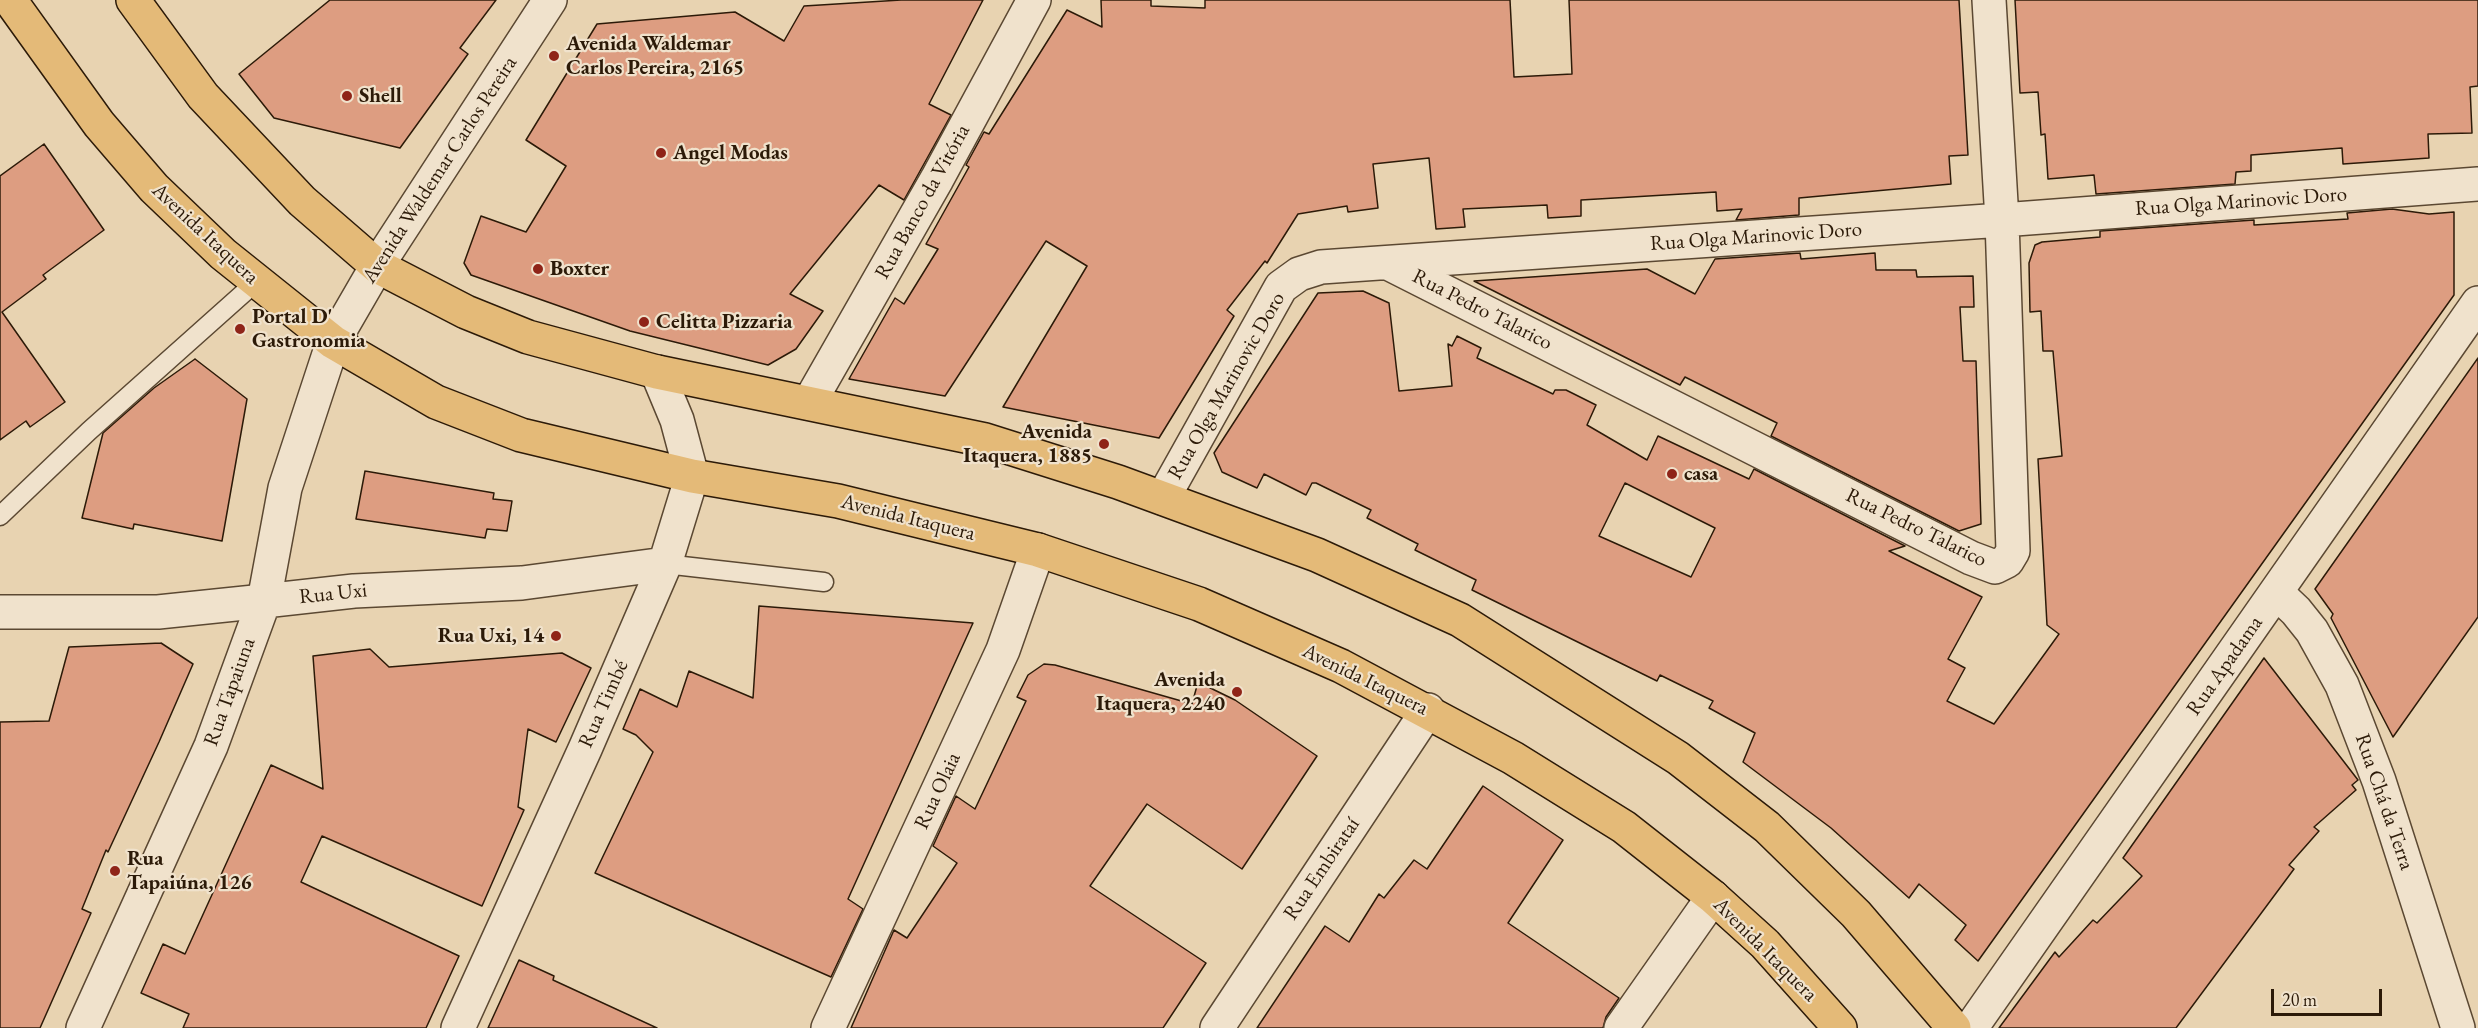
<!DOCTYPE html>
<html>
<head>
<meta charset="utf-8">
<style>
	body { margin:0 }
	#map { position:relative; width:2478px; height:1028px; overflow:hidden; background:#e8d3b1; font-family:"EB Garamond",serif }
	canvas { display:block }
	.scale { position:absolute; left:2271px; top:989px; width:111px; height:27px; box-sizing:border-box; border:3px solid #2c1a08; border-top:0; padding-left:8px; font-size:18px; line-height:21px; white-space:nowrap; color:#2c1a08; -webkit-text-stroke:4px #f0e2cc; paint-order:stroke }
</style>
</head>
<body>
<div id="map">
<canvas width="2478" height="1028"></canvas>
<div class="scale">20 m</div>
</div>
<script>
const g = document.querySelector('canvas').getContext('2d');
g.lineJoin = 'round';
function paint(path, color) { g.fillStyle = color; g.fill(path, 'evenodd'); }
const toPath = rows => new Path2D(rows.map(r => 'M' + r).join(''));
function trace(path, color, width, dash) { g.strokeStyle = color; g.lineWidth = width; g.lineCap = dash ? 'butt' : 'round'; g.setLineDash(dash || []); g.stroke(path); }
function drawText(font, color, halo, rows, align = 'center') {
  g.font = font + ' "EB Garamond",serif'; g.lineWidth = 4.5; g.setLineDash([]); g.textBaseline = 'middle'; g.strokeStyle = halo; g.fillStyle = color; for (const [text, x, y, turn = 0] of rows) {
    g.save(); g.translate(x, y); g.rotate((+turn || 0) * Math.PI / 180); g.textAlign = isNaN(turn) ? turn : align; if (halo) g.strokeText(text, 0, 0); g.fillText(text, 0, 0); g.restore();
  }
}
const building = toPath([
	[330,0,496,0,460,48,468,54,400,148,274,118,239,74,330,0],
	[901,0,983,0,929,104,951,115,904,200,879,185,790,294,823,311,796,349,768,365,630,331,471,275,464,263,481,216,526,232,566,166,526,140,597,24,735,12,784,41,804,6,901,0],
	[1101,0,1151,0,1151,6,1205,8,1205,0,1510,0,1514,77,1572,74,1569,0,1959,0,1968,155,1949,156,1951,184,1799,198,1799,215,1736,220,1742,209,1717,211,1716,192,1581,200,1581,216,1548,218,1547,205,1463,209,1465,227,1436,229,1429,158,1373,164,1378,208,1348,212,1347,206,1298,214,1267,263,1265,261,1227,310,1234,316,1159,438,1003,407,1087,266,1046,241,945,396,849,379,895,298,904,304,938,249,926,244,969,167,966,165,984,132,989,134,1067,10,1102,27,1101,0],
	[2015,0,2478,0,2478,86,2470,87,2472,133,2428,134,2429,158,2343,164,2342,148,2251,155,2251,171,2236,172,2235,184,2096,194,2094,175,2048,179,2045,134,2041,135,2038,92,2020,93,2015,0],
	[44,144,104,230,43,275,46,279,2,312,65,402,30,427,26,421,0,440,0,176,44,144],
	[2392,209,2429,214,2454,212,2454,295,1978,961,1955,940,1966,925,1919,884,1909,898,1831,828,1743,762,1755,733,1709,708,1713,701,1660,675,1657,681,1472,590,1476,580,1415,550,1418,544,1367,518,1371,510,1316,483,1312,483,1306,495,1264,474,1257,488,1222,472,1214,453,1318,293,1363,291,1389,303,1399,391,1452,386,1448,344,1452,346,1457,336,1481,348,1477,358,1553,394,1555,390,1566,390,1596,405,1587,425,1647,460,1658,436,1749,479,1754,469,1905,546,1889,551,1982,597,1948,659,1965,668,1947,701,1994,724,2059,634,2047,625,2038,459,2062,456,2053,351,2043,351,2041,311,2030,312,2029,263,2035,245,2042,242,2100,237,2100,231,2254,220,2254,225,2348,219,2347,213,2392,209],
	[1625,483,1715,528,1691,577,1599,536,1625,483],
	[1800,253,1801,259,1875,253,1876,270,1916,270,1917,277,1973,276,1974,307,1960,307,1963,361,1976,361,1981,524,1959,531,1771,436,1777,423,1685,377,1680,385,1474,281,1647,269,1695,294,1715,259,1800,253],
	[2478,358,2478,617,2393,737,2331,618,2333,614,2315,589,2478,358],
	[195,359,247,399,222,541,134,524,133,529,82,518,103,433,154,388,195,359],
	[365,471,494,493,493,499,512,501,507,531,487,529,485,538,356,519,365,471],
	[759,606,973,623,848,899,863,909,831,977,595,873,653,752,636,735,623,729,640,689,677,707,689,671,753,698,759,606],
	[161,643,193,664,159,742,108,852,106,850,82,909,91,913,40,1028,0,1028,0,722,49,721,69,647,161,643],
	[370,649,389,667,562,653,591,668,556,742,528,729,518,807,524,810,482,906,322,836,301,882,459,956,426,1028,183,1028,189,1014,141,993,163,944,185,954,271,765,323,789,313,656,370,649],
	[2264,658,2358,780,2352,785,2356,790,2314,827,2319,831,2289,865,2294,869,2176,1028,1999,1028,2055,952,2059,957,2093,920,2097,923,2142,876,2123,858,2264,658],
	[1044,664,1055,665,1192,704,1198,682,1235,700,1317,756,1242,869,1147,804,1090,886,1206,963,1163,1028,851,1028,894,930,907,938,957,863,933,846,956,796,975,809,1026,701,1017,697,1028,675,1044,664],
	[1483,786,1563,840,1508,923,1619,998,1606,1017,1603,1028,1257,1028,1325,926,1349,942,1379,894,1384,898,1414,860,1427,869,1483,786],
	[519,960,554,976,553,980,657,1028,488,1028,519,960]
]);
const service = toPath([
	[0,516,89,431,256,282],
	[665,564,824,582]
]);
const minor = toPath([
	[1388,263,1971,558,1995,567,2007,561,2013,551,2002,220,1989,0],
	[809,403,937,179,1034,0],
	[1163,498,1281,287,1299,274,1321,267,2002,220,2478,184],
	[2276,592,2296,611,2312,631,2342,685,2379,781,2458,1028],
	[0,612,158,612,264,601],
	[458,1028,585,749,665,564],
	[828,1028,1003,650,1038,550],
	[1217,1028,1428,710],
	[1621,1028,1713,897],
	[1971,1028,2478,303]
]);
const tertiary = toPath([
	[264,601,354,591,522,583,665,564,692,476,677,420,657,372],
	[83,1028,211,746,264,601,285,488,333,342,377,266,550,0]
]);
const primary = toPath([
	[10,0,99,124,154,188,223,254,333,342,436,402,521,435,692,476,838,501,1038,550,1199,604,1341,666,1513,758,1624,827,1713,897,1765,944,1840,1028],
	[133,0,203,96,302,201,377,266,466,312,528,337,657,372,985,440,1118,482,1317,555,1460,620,1678,758,1767,827,1856,914,1954,1028]
]);
const markers = [
	[554,56,6,"#8f2418"],
	[347,96,6,"#8f2418"],
	[661,153,6,"#8f2418"],
	[538,269,6,"#8f2418"],
	[644,322,6,"#8f2418"],
	[240,329,6,"#8f2418"],
	[1104,444,6,"#8f2418"],
	[1672,474,6,"#8f2418"],
	[556,636,6,"#8f2418"],
	[1237,692,6,"#8f2418"],
	[115,871,6,"#8f2418"]
];
const poiNames = [
	["Avenida Waldemar",566,44],
	["Carlos Pereira, 2165",566,68],
	["Shell",359,96],
	["Angel Modas",673,153],
	["Boxter",550,269],
	["Portal D'",252,317],
	["Gastronomia",252,341],
	["Celitta Pizzaria",656,322],
	["Avenida",1092,432,"right"],
	["Itaquera, 1885",1092,456,"right"],
	["casa",1684,474],
	["Rua Uxi, 14",544,636,"right"],
	["Avenida",1225,680,"right"],
	["Itaquera, 2240",1225,704,"right"],
	["Rua",127,859],
	["Tapaiúna, 126",127,883]
];
const streetNames = [
	["Avenida Waldemar Carlos Pereira",440,170,-57],
	["Rua Banco da Vitória",923,202,-61],
	["Rua Olga Marinovic Doro",2241,202,-4],
	["Avenida Itaquera",205,234,43],
	["Rua Olga Marinovic Doro",1756,237,-4],
	["Rua Pedro Talarico",1482,310,27],
	["Rua Olga Marinovic Doro",1227,386,-60],
	["Avenida Itaquera",908,518,14],
	["Rua Pedro Talarico",1916,528,26],
	["Rua Uxi",333,594,-6],
	["Rua Apadama",2225,666,-55],
	["Avenida Itaquera",1365,680,26],
	["Rua Tapaiuna",230,692,-70],
	["Rua Timbé",604,704,-66],
	["Rua Olaia",938,791,-65],
	["Rua Chá da Terra",2384,802,71],
	["Rua Embirataí",1322,869,-56],
	["Avenida Itaquera",1765,950,45]
];
paint(building, '#dd9d81');
trace(building, '#2c1a08', 1.5);
trace(service, '#5b4832', 21);
trace(minor, '#5b4832', 36);
trace(tertiary, '#5b4832', 36);
trace(primary, '#2c1a08', 36);
trace(service, '#f0e2cc', 18);
trace(minor, '#f0e2cc', 33);
trace(tertiary, '#f0e2cc', 33);
trace(primary, '#e4ba78', 33);
for (const [x, y, r, color] of markers) { const dot = new Path2D(); dot.arc(x, y, r, 0, 2 * Math.PI); g.fillStyle = color; g.fill(dot); trace(dot, '#f0e2cc', 2); }
drawText('bold 21px', '#2c1a08', '#f0e2cc', poiNames, 'left');
drawText('21px', '#2c1a08', '#f0e2cc', streetNames);
</script>
</body>
</html>
